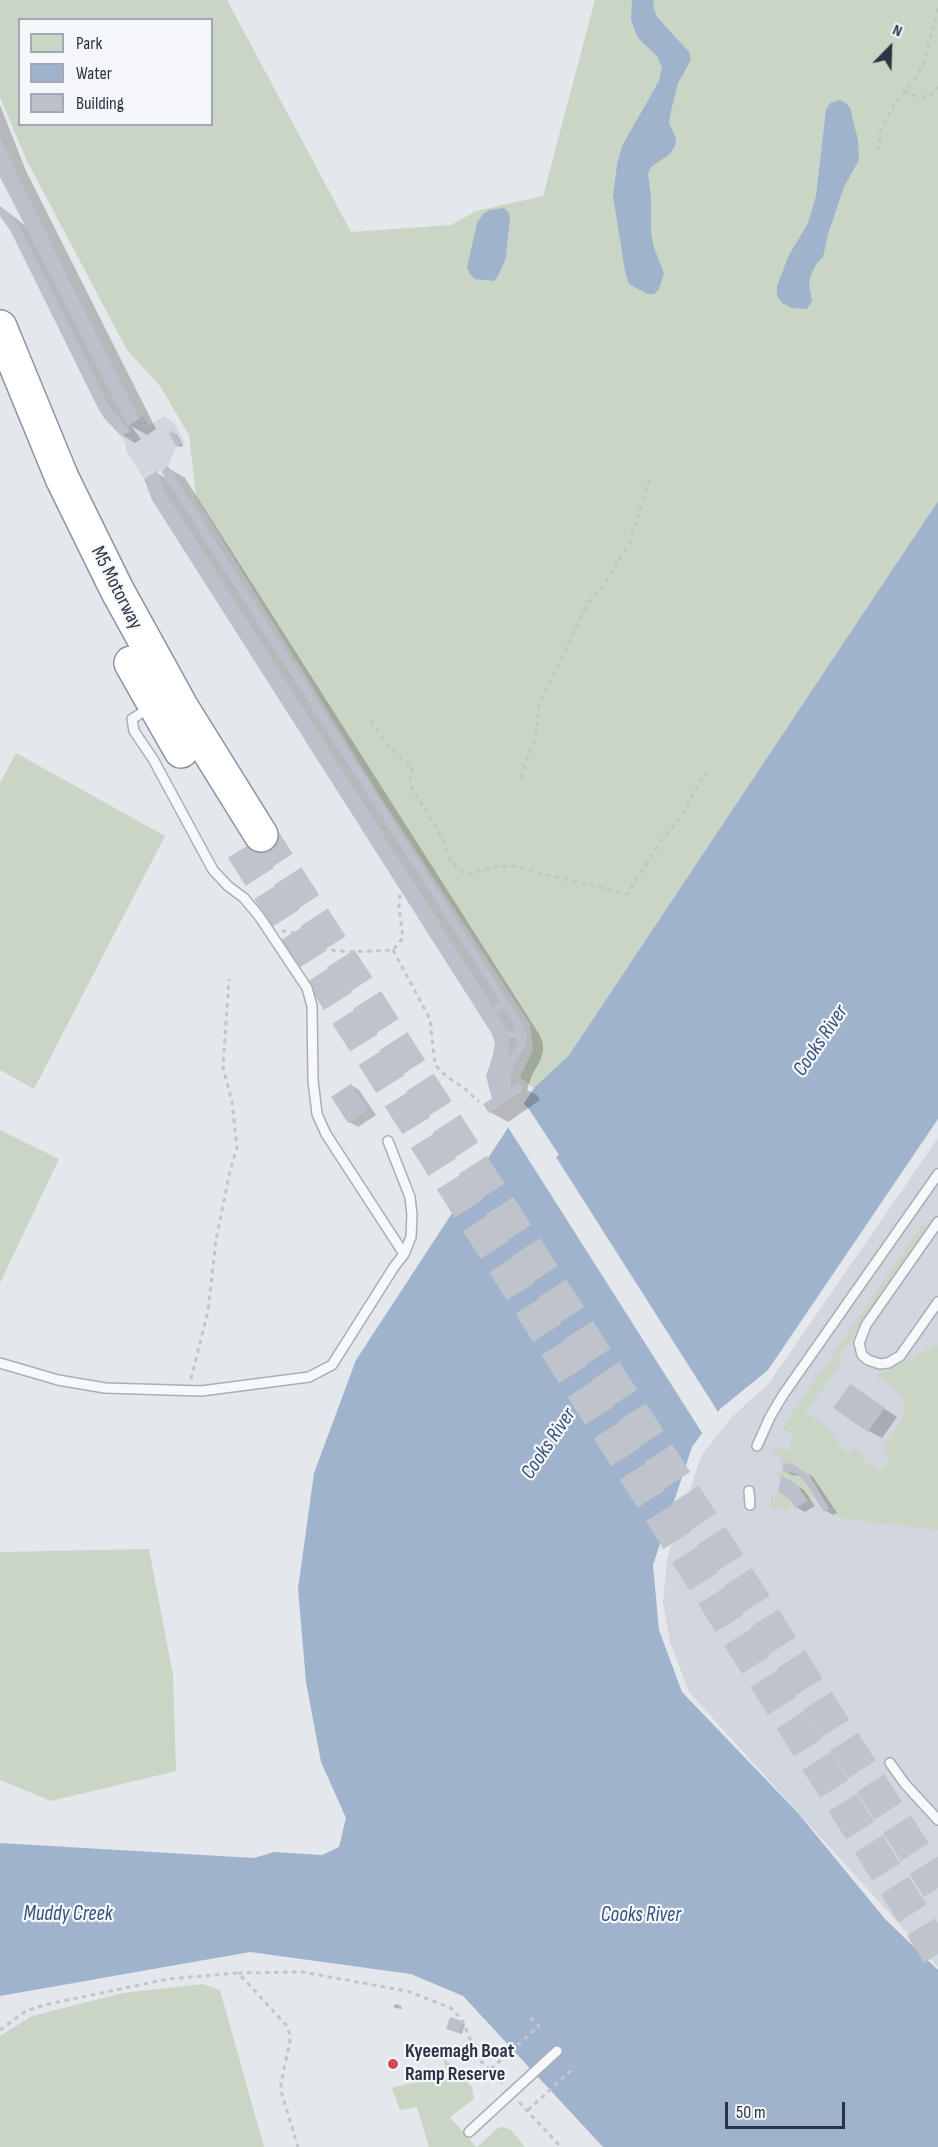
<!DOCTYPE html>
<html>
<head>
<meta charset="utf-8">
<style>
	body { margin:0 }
	#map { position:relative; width:938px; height:2147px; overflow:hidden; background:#e4e7ec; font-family:"Sofia Sans Condensed",sans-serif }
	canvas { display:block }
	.legend { position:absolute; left:18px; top:18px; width:195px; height:108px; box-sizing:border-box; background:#f4f6f9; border:2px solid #a4a8b1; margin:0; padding:8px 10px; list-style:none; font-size:18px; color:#2b3445 }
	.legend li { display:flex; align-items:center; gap:12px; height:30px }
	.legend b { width:30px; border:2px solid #a4a8b1 }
	.north { position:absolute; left:860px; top:18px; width:60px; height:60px; -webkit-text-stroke:4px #f4f6f9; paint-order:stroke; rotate:23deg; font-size:16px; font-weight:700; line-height:24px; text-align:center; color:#2b3445 }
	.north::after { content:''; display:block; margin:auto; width:21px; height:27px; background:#2b3445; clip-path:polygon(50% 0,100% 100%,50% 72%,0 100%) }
	.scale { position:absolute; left:725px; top:2102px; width:120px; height:27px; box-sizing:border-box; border:3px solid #2b3445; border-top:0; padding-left:8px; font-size:18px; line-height:21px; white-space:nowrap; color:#2b3445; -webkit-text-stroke:4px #f4f6f9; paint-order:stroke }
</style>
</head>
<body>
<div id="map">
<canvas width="938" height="2147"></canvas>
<ul class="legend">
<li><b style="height:16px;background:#c9d6c5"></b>Park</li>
<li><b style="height:16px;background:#9fb4cc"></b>Water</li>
<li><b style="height:16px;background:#bbc0ca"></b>Building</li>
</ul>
<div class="north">N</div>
<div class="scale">50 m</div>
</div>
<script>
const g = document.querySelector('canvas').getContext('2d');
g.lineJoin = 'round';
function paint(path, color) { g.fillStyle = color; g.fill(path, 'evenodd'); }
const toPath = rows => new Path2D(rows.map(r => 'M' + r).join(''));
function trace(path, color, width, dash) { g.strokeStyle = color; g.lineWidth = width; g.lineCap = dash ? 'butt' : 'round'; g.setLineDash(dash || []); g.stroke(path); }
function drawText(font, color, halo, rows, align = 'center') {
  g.font = font + ' "Sofia Sans Condensed",sans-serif'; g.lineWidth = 4.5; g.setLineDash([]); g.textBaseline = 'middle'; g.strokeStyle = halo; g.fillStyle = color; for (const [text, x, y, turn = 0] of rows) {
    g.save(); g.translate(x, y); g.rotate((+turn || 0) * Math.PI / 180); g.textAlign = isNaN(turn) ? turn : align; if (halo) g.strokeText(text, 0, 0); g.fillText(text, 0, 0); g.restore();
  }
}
const built = toPath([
	[143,416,149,426,164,416,174,423,185,444,175,449,168,466,144,479,126,451,126,445,121,436,131,431,128,426],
	[938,1138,938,1967,689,1692,670,1642,663,1602,667,1559,701,1456,731,1418,769,1383]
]);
const green = toPath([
	[0,0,227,0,351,232,451,225,476,211,543,196,595,0,938,0,938,501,569,1055,534,1088,520,1078,533,1049,530,1024,381,798,196,497,189,435,160,386,127,350,27,161,0,97],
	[20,20,212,20,212,124,20,124],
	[16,753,165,836,34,1089,0,1070,0,783],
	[0,1130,59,1159,0,1283],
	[922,1225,928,1229,841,1355,838,1368,806,1412,836,1433,832,1438,839,1443,838,1446,849,1453,853,1447,865,1455,863,1460,880,1472,890,1457,884,1450,885,1445,903,1417,905,1401,897,1391,876,1376,938,1345,938,1530,838,1518,831,1507,829,1508,809,1475,793,1464,780,1463,782,1458,772,1453,774,1447,792,1453,788,1450,793,1436,783,1429,786,1422],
	[785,1471,799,1476,814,1496,808,1501,795,1483,773,1473],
	[778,1491,789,1499,791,1510,771,1508,771,1496,777,1497],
	[149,1549,173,1675,176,1771,51,1801,0,1780,0,1552],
	[203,1984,220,1990,264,2147,0,2147,0,2036,32,2016,123,1993],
	[443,2060,446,2060,472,2087,474,2099,450,2117,476,2147,429,2147,417,2107,400,2110,392,2088,448,2073],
	[502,2127,511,2130,525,2147,477,2147,498,2128]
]);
const water = toPath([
	[632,0,654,0,653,6,657,17,689,52,691,60,678,83,671,111,669,123,676,138,675,146,670,154,651,167,648,174,651,198,651,233,654,248,664,273,659,289,654,294,647,294,629,284,625,271,613,196,617,165,622,146,659,81,662,68,657,56,638,38,631,20],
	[839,100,846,103,850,108,858,140,859,160,844,187,828,234,823,257,816,264,811,275,809,283,812,301,807,309,792,308,782,303,777,296,777,286,789,255,808,223,816,196,826,110,830,103],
	[504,208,509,213,510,218,506,257,502,267,497,278,493,281,475,279,470,274,467,268,477,223,483,214,490,210],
	[938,501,938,1119,768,1370,720,1409,692,1447,653,1565,659,1630,682,1692,798,1813,885,1919,938,1970,938,2147,603,2147,463,1996,411,1974,250,1952,0,1996,0,1843,254,1858,274,1852,322,1855,339,1847,346,1818,321,1762,306,1682,298,1589,314,1473,356,1360,534,1088,569,1055]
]);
const pier = toPath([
	[521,1101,529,1109,559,1155,556,1157,720,1415,704,1436,506,1124]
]);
const shadow = toPath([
	[0,105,26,171,156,429,147,435,131,426,141,439,135,443,122,435,11,230,0,214,0,206,27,227,0,173],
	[173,433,177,435,183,446,181,447,177,445],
	[168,468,185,478,539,1034,543,1043,543,1051,540,1061,532,1075,527,1090,537,1095,540,1100,508,1122,490,1112,493,1100,497,1043,494,1033,154,499,157,473,169,480],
	[351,1085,359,1090,376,1115,358,1127,349,1122],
	[850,1386,897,1417,882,1438,869,1431],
	[783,1470,804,1472,813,1477,837,1513,833,1515,825,1510,806,1481,800,1476,792,1475],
	[782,1478,804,1490,815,1506,805,1512,796,1507,785,1494],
	[397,2004,401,2006,402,2009,394,2008,394,2005],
	[461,2022,465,2024,462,2034,452,2030]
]);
const building = toPath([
	[0,138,69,281,139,419,128,426,0,177],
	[0,206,11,216,19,227,107,403,129,431,121,436,104,418,98,408,10,230,0,216],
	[173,431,181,444,176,446,169,434],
	[168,466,522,1023,526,1032,526,1040,523,1051,514,1064,510,1078,511,1088,519,1083,523,1090,489,1113,483,1104,492,1099,486,1076,493,1055,495,1043,492,1034,152,500,144,479,157,471,164,490,493,1007,500,1002,161,471],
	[505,1009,514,1025,515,1031,507,1032,497,1013],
	[516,1037,516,1046,509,1059,508,1038],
	[351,1084,368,1110,348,1123,331,1097],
	[850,1384,885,1408,868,1432,833,1408],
	[783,1463,793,1464,809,1475,829,1508,824,1512,805,1482,799,1476,794,1473,782,1471],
	[781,1476,795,1483,808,1501,795,1508,789,1499,778,1491],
	[450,2017,462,2021,458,2033,446,2029]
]);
const motorwayTunnel = toPath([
	[261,835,938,1888],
	[242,849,938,1954]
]);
const path = toPath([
	[905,90,909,94,922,97,929,96,938,87],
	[878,151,881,131,895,103,918,75,925,59,938,8],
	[371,721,385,743,412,767,410,782,411,786,441,836,451,862,466,875,494,867,511,866,627,894,661,841,681,816,708,769],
	[521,778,526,761,536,736,539,706,543,696,588,603,606,582,630,541,650,478],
	[282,931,288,931,302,936,322,949,350,952,393,950,403,938,399,907,400,893],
	[393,950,430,1019,435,1065,446,1076,464,1088,479,1102],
	[191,1379,208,1311,216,1240,230,1171,237,1147,232,1102,223,1067,229,979],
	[238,1973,302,1972,407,1991,451,2008,462,2020,478,2058,503,2084],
	[0,2030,26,2011,44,2005,168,1979,236,1973,243,1978,286,2025,289,2032,290,2041,281,2083,281,2091,298,2147],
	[484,2075,539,2026,529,2016],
	[519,2102,561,2147],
	[528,2110,575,2067]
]);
const service = toPath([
	[151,707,132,719,134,731,153,759,213,870,228,886,244,898,259,916,307,988,312,1006,313,1080,317,1114,326,1134,404,1254],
	[938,1222,866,1325,859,1343,862,1355,868,1360,880,1364,888,1363,900,1356,938,1302],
	[0,1363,58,1380,105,1388,201,1391,309,1377,332,1365,394,1267,404,1254,411,1237,412,1215,410,1197,388,1141],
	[757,1446,770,1417,783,1395,938,1174],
	[749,1491,750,1505],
	[890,1763,905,1784,938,1820],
	[469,2132,557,2051]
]);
const motorway = toPath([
	[0,327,62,478,117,590,182,708,261,835],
	[131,663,181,751]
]);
const markers = [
	[393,2064,6,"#d1495b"]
];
const streetNames = [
	["M5 Motorway",116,588,63]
];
const poiNames = [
	["Kyeemagh Boat",405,2052],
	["Ramp Reserve",405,2075]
];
const waterNames = [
	["Cooks River",821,1041,-56],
	["Cooks River",549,1444,-56],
	["Muddy Creek",68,1915],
	["Cooks River",641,1916]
];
paint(built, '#d2d6de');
paint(green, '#c9d6c5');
paint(water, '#9fb4cc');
paint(pier, '#e4e7ec');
paint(shadow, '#0003');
paint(building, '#bbc0ca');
trace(motorwayTunnel, '#bfc3cb', 33, [33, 16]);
trace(service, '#a9aeb7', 12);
trace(motorway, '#8b94a3', 36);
trace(path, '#c2c5cb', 3, [4.5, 4.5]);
trace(service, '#f7f8fa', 9);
trace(motorway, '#fff', 33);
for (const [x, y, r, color] of markers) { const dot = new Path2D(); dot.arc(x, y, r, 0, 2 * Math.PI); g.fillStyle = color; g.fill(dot); trace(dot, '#f4f6f9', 2); }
drawText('20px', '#2b3445', '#f4f6f9', streetNames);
drawText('bold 20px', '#2b3445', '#f4f6f9', poiNames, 'left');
drawText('italic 21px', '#34527a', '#f4f6f9', waterNames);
</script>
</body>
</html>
